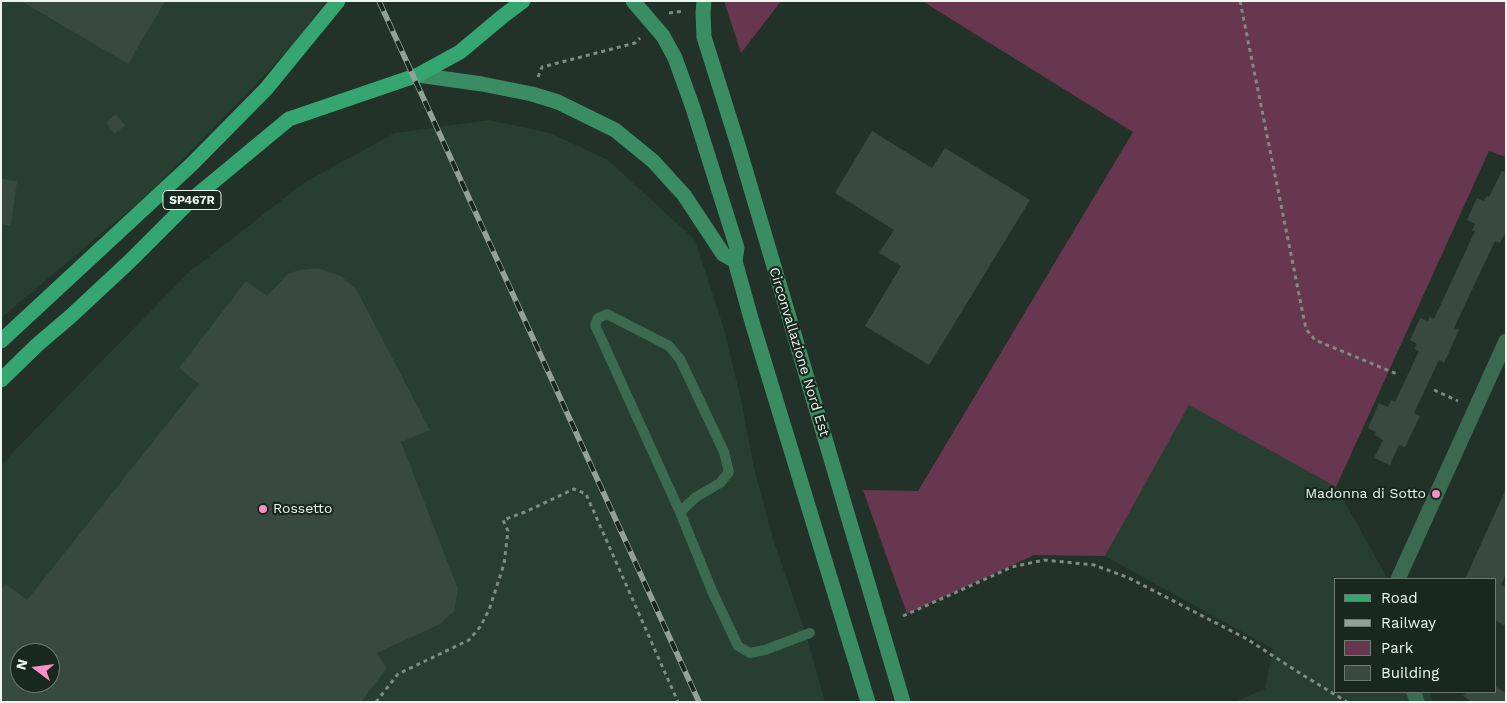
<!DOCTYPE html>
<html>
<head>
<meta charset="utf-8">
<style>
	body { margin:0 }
	#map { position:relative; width:1507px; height:703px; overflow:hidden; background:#223228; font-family:"Work Sans",sans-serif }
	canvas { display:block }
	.frame { position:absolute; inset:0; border:2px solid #ecf6ef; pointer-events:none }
	.legend { position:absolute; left:1334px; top:578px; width:162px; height:115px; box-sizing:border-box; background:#18281f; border:1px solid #6d7a72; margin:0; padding:6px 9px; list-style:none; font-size:15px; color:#ecf6ef }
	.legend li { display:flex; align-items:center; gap:10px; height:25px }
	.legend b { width:25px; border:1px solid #6d7a72 }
	.north { position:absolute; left:10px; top:643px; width:50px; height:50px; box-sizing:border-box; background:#18281f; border:1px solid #6d7a72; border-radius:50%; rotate:285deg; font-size:14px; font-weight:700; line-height:20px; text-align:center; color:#ecf6ef }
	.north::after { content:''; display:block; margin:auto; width:18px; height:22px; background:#fa8fc6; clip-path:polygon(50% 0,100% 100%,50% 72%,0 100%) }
</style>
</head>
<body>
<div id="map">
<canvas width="1507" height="703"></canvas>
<div class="frame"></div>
<ul class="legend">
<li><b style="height:6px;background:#35a671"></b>Road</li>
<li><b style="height:6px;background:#94a199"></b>Railway</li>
<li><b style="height:14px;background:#66374f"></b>Park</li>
<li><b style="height:14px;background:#38493f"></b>Building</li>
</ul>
<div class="north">N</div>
</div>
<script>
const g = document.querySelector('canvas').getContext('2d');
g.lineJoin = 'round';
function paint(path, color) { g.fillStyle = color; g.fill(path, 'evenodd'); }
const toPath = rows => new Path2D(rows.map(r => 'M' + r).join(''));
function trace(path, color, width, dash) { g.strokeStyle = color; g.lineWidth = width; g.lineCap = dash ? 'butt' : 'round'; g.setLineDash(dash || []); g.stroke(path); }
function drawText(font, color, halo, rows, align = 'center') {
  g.font = font + ' "Work Sans",sans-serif'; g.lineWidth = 4.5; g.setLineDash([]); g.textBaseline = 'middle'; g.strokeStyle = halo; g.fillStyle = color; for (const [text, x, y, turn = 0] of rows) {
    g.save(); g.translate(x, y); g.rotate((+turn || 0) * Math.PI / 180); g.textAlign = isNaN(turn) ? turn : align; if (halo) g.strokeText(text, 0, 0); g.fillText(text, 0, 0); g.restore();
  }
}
const built = toPath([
	[1,1,326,1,288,51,151,192,1,318],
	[489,120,550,133,608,160,695,240,724,329,742,404,754,468,773,539,806,634,825,702,1,702,1,466,16,449,188,273,305,182,395,133],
	[20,653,50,653,50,683,20,683],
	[1189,404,1336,487,1388,579,1336,579,1336,692,1430,692,1433,702,1234,702,1265,689,1273,649,1105,556]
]);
const green = toPath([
	[724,1,781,1,741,53],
	[922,1,1506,1,1506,157,1489,151,1336,487,1189,405,1105,556,1034,555,907,614,863,490,918,491,1133,132]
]);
const building = toPath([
	[21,1,165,1,128,64],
	[116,114,125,125,115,134,106,123],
	[872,131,932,168,945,148,1030,200,929,365,865,326,901,266,879,253,894,230,835,193],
	[1502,171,1506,172,1506,231,1500,243,1495,241,1454,328,1459,330,1444,363,1439,360,1414,413,1420,416,1405,447,1399,445,1390,465,1374,458,1383,440,1375,435,1376,432,1368,428,1379,403,1388,407,1391,400,1395,402,1419,351,1414,349,1417,344,1410,340,1420,318,1428,321,1430,317,1434,319,1475,231,1472,230,1475,224,1467,220,1477,198,1484,201,1487,196,1489,197],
	[1,179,17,181,11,226,1,224],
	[309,269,320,269,341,276,356,289,430,430,401,442,458,589,454,611,440,624,377,653,387,668,361,702,1,702,1,590,6,584,27,600,199,384,179,368,246,281,267,296,288,274,299,270],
	[20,653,50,653,50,683,20,683],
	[1506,489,1506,574,1501,585,1506,587,1506,626,1496,621,1496,579,1465,579],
	[1496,687,1506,693,1506,702,1472,702,1463,696,1466,692,1496,692]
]);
const path = toPath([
	[1240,1,1306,329,1315,340,1397,374],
	[669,13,685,11],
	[538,77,542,67,635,43,640,38],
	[1434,390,1458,401],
	[903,616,1012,567,1044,560,1094,565,1129,578,1247,639,1298,672,1347,702],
	[376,702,398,674,469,640,480,627,489,610,504,564,508,531,503,520,525,512,574,489,586,494,678,702]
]);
const lane = toPath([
	[680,512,696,497,720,483,729,472,724,452,680,359,669,346,607,314,598,318,595,325,680,512,712,591,738,646,750,653,765,650,810,633]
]);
const street = toPath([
	[1398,579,1506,341],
	[1414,692,1417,702]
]);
const secondary = toPath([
	[633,1,663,36,675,58,693,108,737,248,735,261,752,322,868,702],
	[704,1,703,12,704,37,738,145,903,702],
	[418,75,482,84,532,94,558,102,615,130,653,161,684,195,723,254,735,261]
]);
const primary = toPath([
	[1,341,192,164,266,89,338,1],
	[1,380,37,345,71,316,130,261,190,201,289,119,418,75,460,52,503,16,523,1]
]);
const rail = toPath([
	[379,1,699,702]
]);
const markers = [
	[1436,494,5,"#fa8fc6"],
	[263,509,5,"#fa8fc6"]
];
const shields = [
	[192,200,58]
];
const shieldNames = [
	["SP467R",192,200]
];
const streetNames = [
	["Circonvallazione Nord Est",799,352,73]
];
const poiNames = [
	["Madonna di Sotto",1426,494],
	["Rossetto",273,509,"left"]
];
paint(built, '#273e31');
paint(green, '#66374f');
paint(building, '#38493f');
trace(path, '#7e8b82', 3, [4, 4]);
trace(lane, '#3a6b50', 10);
trace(street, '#3a6b50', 15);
trace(secondary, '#3a8c63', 15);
trace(primary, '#35a671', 15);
trace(rail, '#94a199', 5.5);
trace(rail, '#18281f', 4, [11]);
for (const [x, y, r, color] of markers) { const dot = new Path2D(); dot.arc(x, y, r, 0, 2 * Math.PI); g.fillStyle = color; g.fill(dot); trace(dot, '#18281f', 2); }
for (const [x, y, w] of shields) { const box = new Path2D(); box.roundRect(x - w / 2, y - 9.5, w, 19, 4); g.fillStyle = '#18281f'; g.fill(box); trace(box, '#ecf6ef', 1); }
drawText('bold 12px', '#ecf6ef', null, shieldNames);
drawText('14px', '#ecf6ef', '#18281f', streetNames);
drawText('14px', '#ecf6ef', '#18281f', poiNames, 'right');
</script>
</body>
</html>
